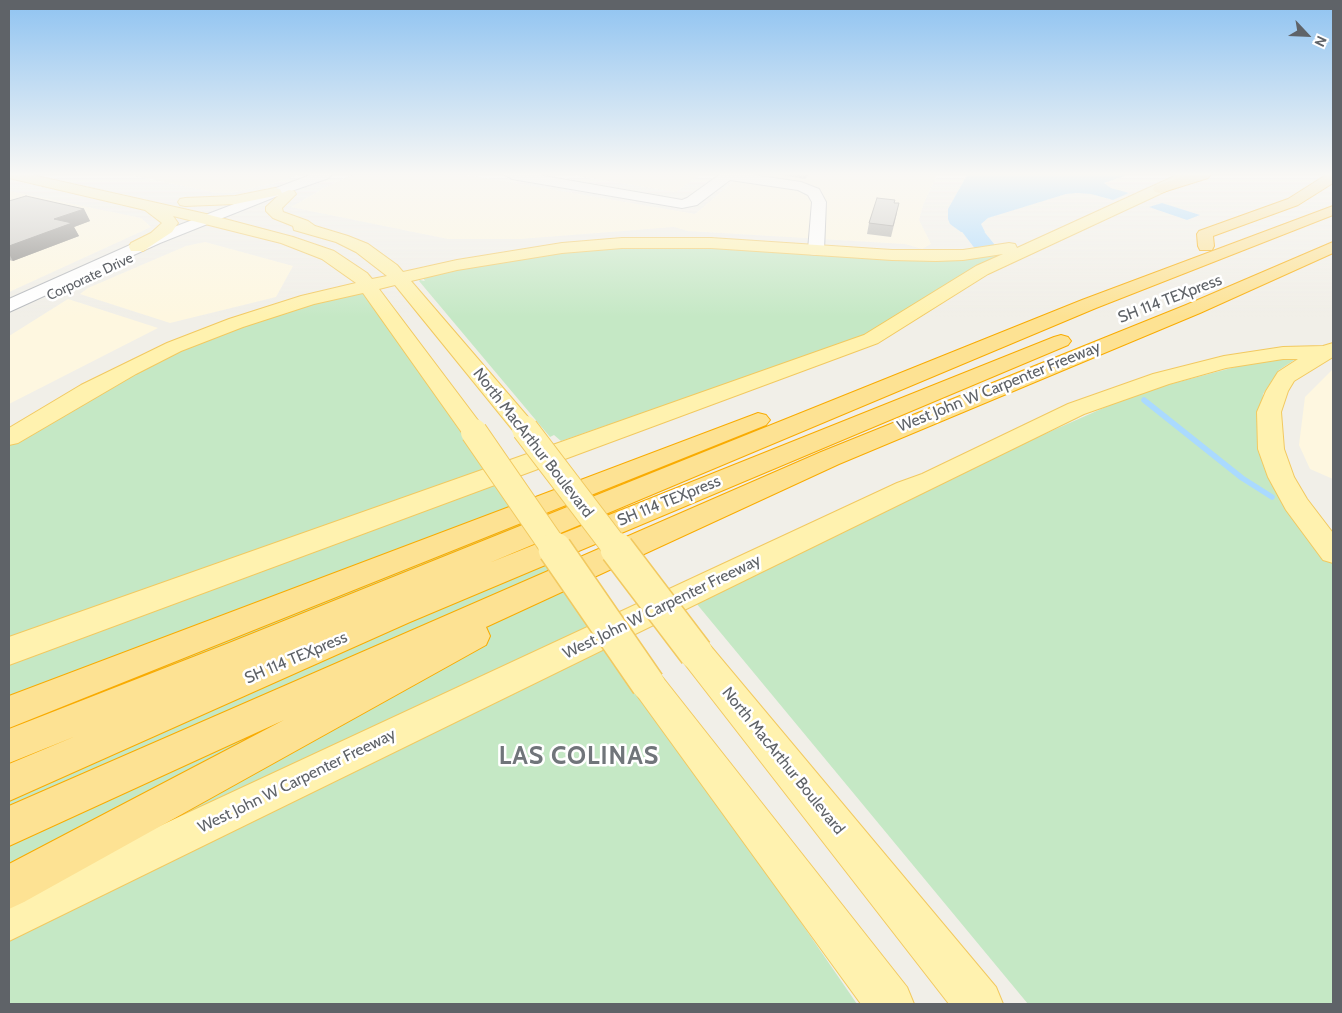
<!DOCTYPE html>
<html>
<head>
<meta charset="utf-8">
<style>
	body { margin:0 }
	#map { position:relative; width:1342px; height:1013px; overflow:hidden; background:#f1efe8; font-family:Cabin,sans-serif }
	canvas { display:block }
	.frame { position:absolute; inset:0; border:10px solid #5f6368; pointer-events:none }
	.north { position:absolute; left:1282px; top:10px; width:50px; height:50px; -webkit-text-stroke:4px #fff; paint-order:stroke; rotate:115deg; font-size:14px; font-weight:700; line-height:20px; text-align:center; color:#5f6368 }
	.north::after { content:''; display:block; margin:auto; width:18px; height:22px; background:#5f6368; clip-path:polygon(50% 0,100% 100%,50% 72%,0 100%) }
</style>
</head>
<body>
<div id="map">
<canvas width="1342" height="1013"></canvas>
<div class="frame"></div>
<div class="north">N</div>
</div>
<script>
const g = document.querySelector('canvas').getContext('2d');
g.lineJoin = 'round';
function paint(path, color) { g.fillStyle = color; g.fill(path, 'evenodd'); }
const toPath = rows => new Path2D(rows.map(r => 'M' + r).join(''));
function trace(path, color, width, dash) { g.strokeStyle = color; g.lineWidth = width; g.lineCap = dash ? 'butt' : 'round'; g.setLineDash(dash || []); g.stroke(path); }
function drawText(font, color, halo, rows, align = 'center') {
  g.font = font + ' Cabin,sans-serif'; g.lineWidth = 5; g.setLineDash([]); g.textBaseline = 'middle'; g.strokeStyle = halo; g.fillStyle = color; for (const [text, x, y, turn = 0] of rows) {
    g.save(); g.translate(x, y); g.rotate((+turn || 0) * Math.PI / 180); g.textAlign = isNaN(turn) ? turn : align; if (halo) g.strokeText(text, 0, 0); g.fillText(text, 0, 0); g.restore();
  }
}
const commercial = toPath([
	[131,175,297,175,274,183,231,193,217,193],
	[352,175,467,175,695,214,741,175,937,175,923,205,919,220,931,244,922,249,905,244,688,231,674,227,520,239,448,239,291,207,326,187],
	[572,175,699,175,676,192],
	[9,191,141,218,151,227,9,292],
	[205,242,293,266,276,297,170,323,80,294,88,288,186,246],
	[68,299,158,328,9,404,9,336],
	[1333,369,1333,479,1310,469,1299,445,1305,397]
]);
const green = toPath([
	[649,245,999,254,1002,254,890,321,850,342,561,441,554,435,550,437,419,281,420,280,425,281,423,278,428,276,519,257],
	[366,289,857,1004,9,1004,9,444,97,387,237,324],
	[1295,355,1299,357,1279,370,1263,394,1259,437,1298,525,1333,563,1333,1004,1028,1004,696,603,1040,436,1117,402,1167,385,1239,366]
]);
const water = toPath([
	[967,175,1127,175,1104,183,1111,188,1129,193,1113,200,1091,194,1077,193,1066,194,988,218,981,224,985,232,961,232,950,224,948,219,948,209],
	[1162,203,1200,215,1187,220,1149,207]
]);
const stream = toPath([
	[1144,400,1242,478,1272,497]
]);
const river = toPath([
	[998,175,1018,175,979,217,977,223,995,245,992,250,984,252,976,250,956,224,963,211,998,175]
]);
const minor = toPath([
	[310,175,331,175,329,178,280,195,160,243,9,312,9,299,148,237,310,175],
	[505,175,538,175,682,200,687,198,719,175,753,175,801,182,819,189,826,202,824,250,822,254,816,255,810,254,808,250,812,202,808,195,798,190,730,180,697,205,682,208,512,179,505,175]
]);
const major = toPath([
	[9,175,32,175,206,214,293,237,334,251,367,273,372,279,387,276,356,252,336,242,294,230,293,226,273,218,266,211,266,207,279,195,235,204,185,206,180,205,178,202,180,199,185,198,235,196,275,188,280,189,282,193,289,190,294,191,296,194,282,208,283,212,308,221,315,226,348,236,368,244,397,265,403,272,457,260,562,243,622,238,711,238,892,250,963,250,1009,243,1015,244,1017,248,1177,175,1194,176,1192,179,988,274,878,343,9,665,9,637,864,335,976,266,1003,254,963,260,936,261,892,260,711,248,622,248,562,253,457,270,411,281,534,424,537,429,534,434,525,436,516,434,395,285,379,289,483,427,486,432,483,437,474,439,465,437,363,293,314,304,243,327,181,351,136,374,18,443,9,445,9,428,81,385,167,343,229,319,301,296,356,283,322,259,281,243,173,216,178,223,172,232,143,251,131,251,129,247,131,243,151,233,162,223,145,210,9,178,9,175],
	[1333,343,1333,357,1294,381,1288,391,1281,412,1284,449,1294,477,1307,499,1333,533,1333,563,1323,560,1286,510,1268,477,1258,449,1257,412,1266,391,1278,372,1298,359,1283,359,1226,368,1169,384,1084,414,9,941,9,896,897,483,922,474,1068,404,1153,374,1224,356,1283,347,1323,346,1333,343],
	[696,639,708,643,996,987,1003,1004,949,1004,684,663,679,653,684,643,696,639],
	[648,669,660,674,907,987,914,1004,861,1004,636,694,631,684,636,674,648,669]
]);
const highway = toPath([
	[1188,175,1210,175,1208,178,1160,193,1155,192,1153,189,1155,186,1188,175],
	[1326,175,1333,175,1333,183,1298,205,1213,236,1214,246,1212,250,1200,250,1198,246,1197,234,1199,231,1288,199,1326,175],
	[1333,206,1333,215,1096,308,489,563,1054,337,1061,335,1068,337,1071,341,1068,345,410,622,9,801,9,764,76,736,9,763,9,729,229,643,1082,300,1333,206],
	[1333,242,1333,253,1200,313,839,464,486,627,490,636,486,645,24,902,9,909,9,864,284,720,9,846,9,806,821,452,1186,305,1333,242],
	[758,413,766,415,770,420,766,425,9,728,9,696,758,413]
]);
const majorBridgeFar1 = toPath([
	[525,429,618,551],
	[474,432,556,551]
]);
const majorBridge = toPath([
	[555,549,648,684],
	[617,549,696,653]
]);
const wall = toPath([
	[781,175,809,175,805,179],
	[9,201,84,209,90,221,74,227,79,236,13,261,9,260],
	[894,203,897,213,891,237,867,234,869,223]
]);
const shadedWall = toPath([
	[84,209,90,221,74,227,79,236,13,261,9,254,9,246,54,219]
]);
const building = toPath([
	[26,196,84,209,54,219,72,223,9,246,9,201,26,196],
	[877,198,895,200,894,203,899,203,893,226,869,223,877,198]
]);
const farStreetnames = [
	["Corporate Drive",90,277,-25]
];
const streetNames = [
	["SH 114 TEXpress",1170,299,-21],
	["West John W Carpenter Freeway",999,387,-22],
	["North MacArthur Boulevard",533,443,52],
	["SH 114 TEXpress",669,501,-22],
	["West John W Carpenter Freeway",662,607,-26],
	["SH 114 TEXpress",296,658,-23],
	["North MacArthur Boulevard",783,761,51],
	["West John W Carpenter Freeway",297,781,-26]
];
const nearDistrictnames = [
	["LAS COLINAS",579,757]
];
paint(commercial, '#fef7e0');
paint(green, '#c5e8c5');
paint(water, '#aadaff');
trace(stream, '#aadaff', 5.5);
paint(river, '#aadaff');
trace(minor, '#b5b8bc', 2);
trace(major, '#f2c960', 2);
trace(highway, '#f9ab00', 2);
paint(minor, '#fff');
paint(major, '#fff2af');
paint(highway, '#fde293');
trace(majorBridgeFar1, '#f2c960', 28, []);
trace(majorBridge, '#f2c960', 36, []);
trace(majorBridgeFar1, '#fff2af', 26);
trace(majorBridge, '#fff2af', 33);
paint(wall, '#afaea9');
paint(shadedWall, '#8f8d8a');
paint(building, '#cccac5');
trace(building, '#8f8d8a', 1);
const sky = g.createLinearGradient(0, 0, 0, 317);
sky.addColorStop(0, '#8fc3f1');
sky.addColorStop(0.55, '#f9f8f5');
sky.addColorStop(1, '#f9f8f500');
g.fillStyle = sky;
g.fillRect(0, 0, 1342, 317);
drawText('14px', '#5f6368', '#fff', farStreetnames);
drawText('16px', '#5f6368', '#fff', streetNames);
g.letterSpacing = '1px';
drawText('bold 25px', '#70757a', '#fff', nearDistrictnames);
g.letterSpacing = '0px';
</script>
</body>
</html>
